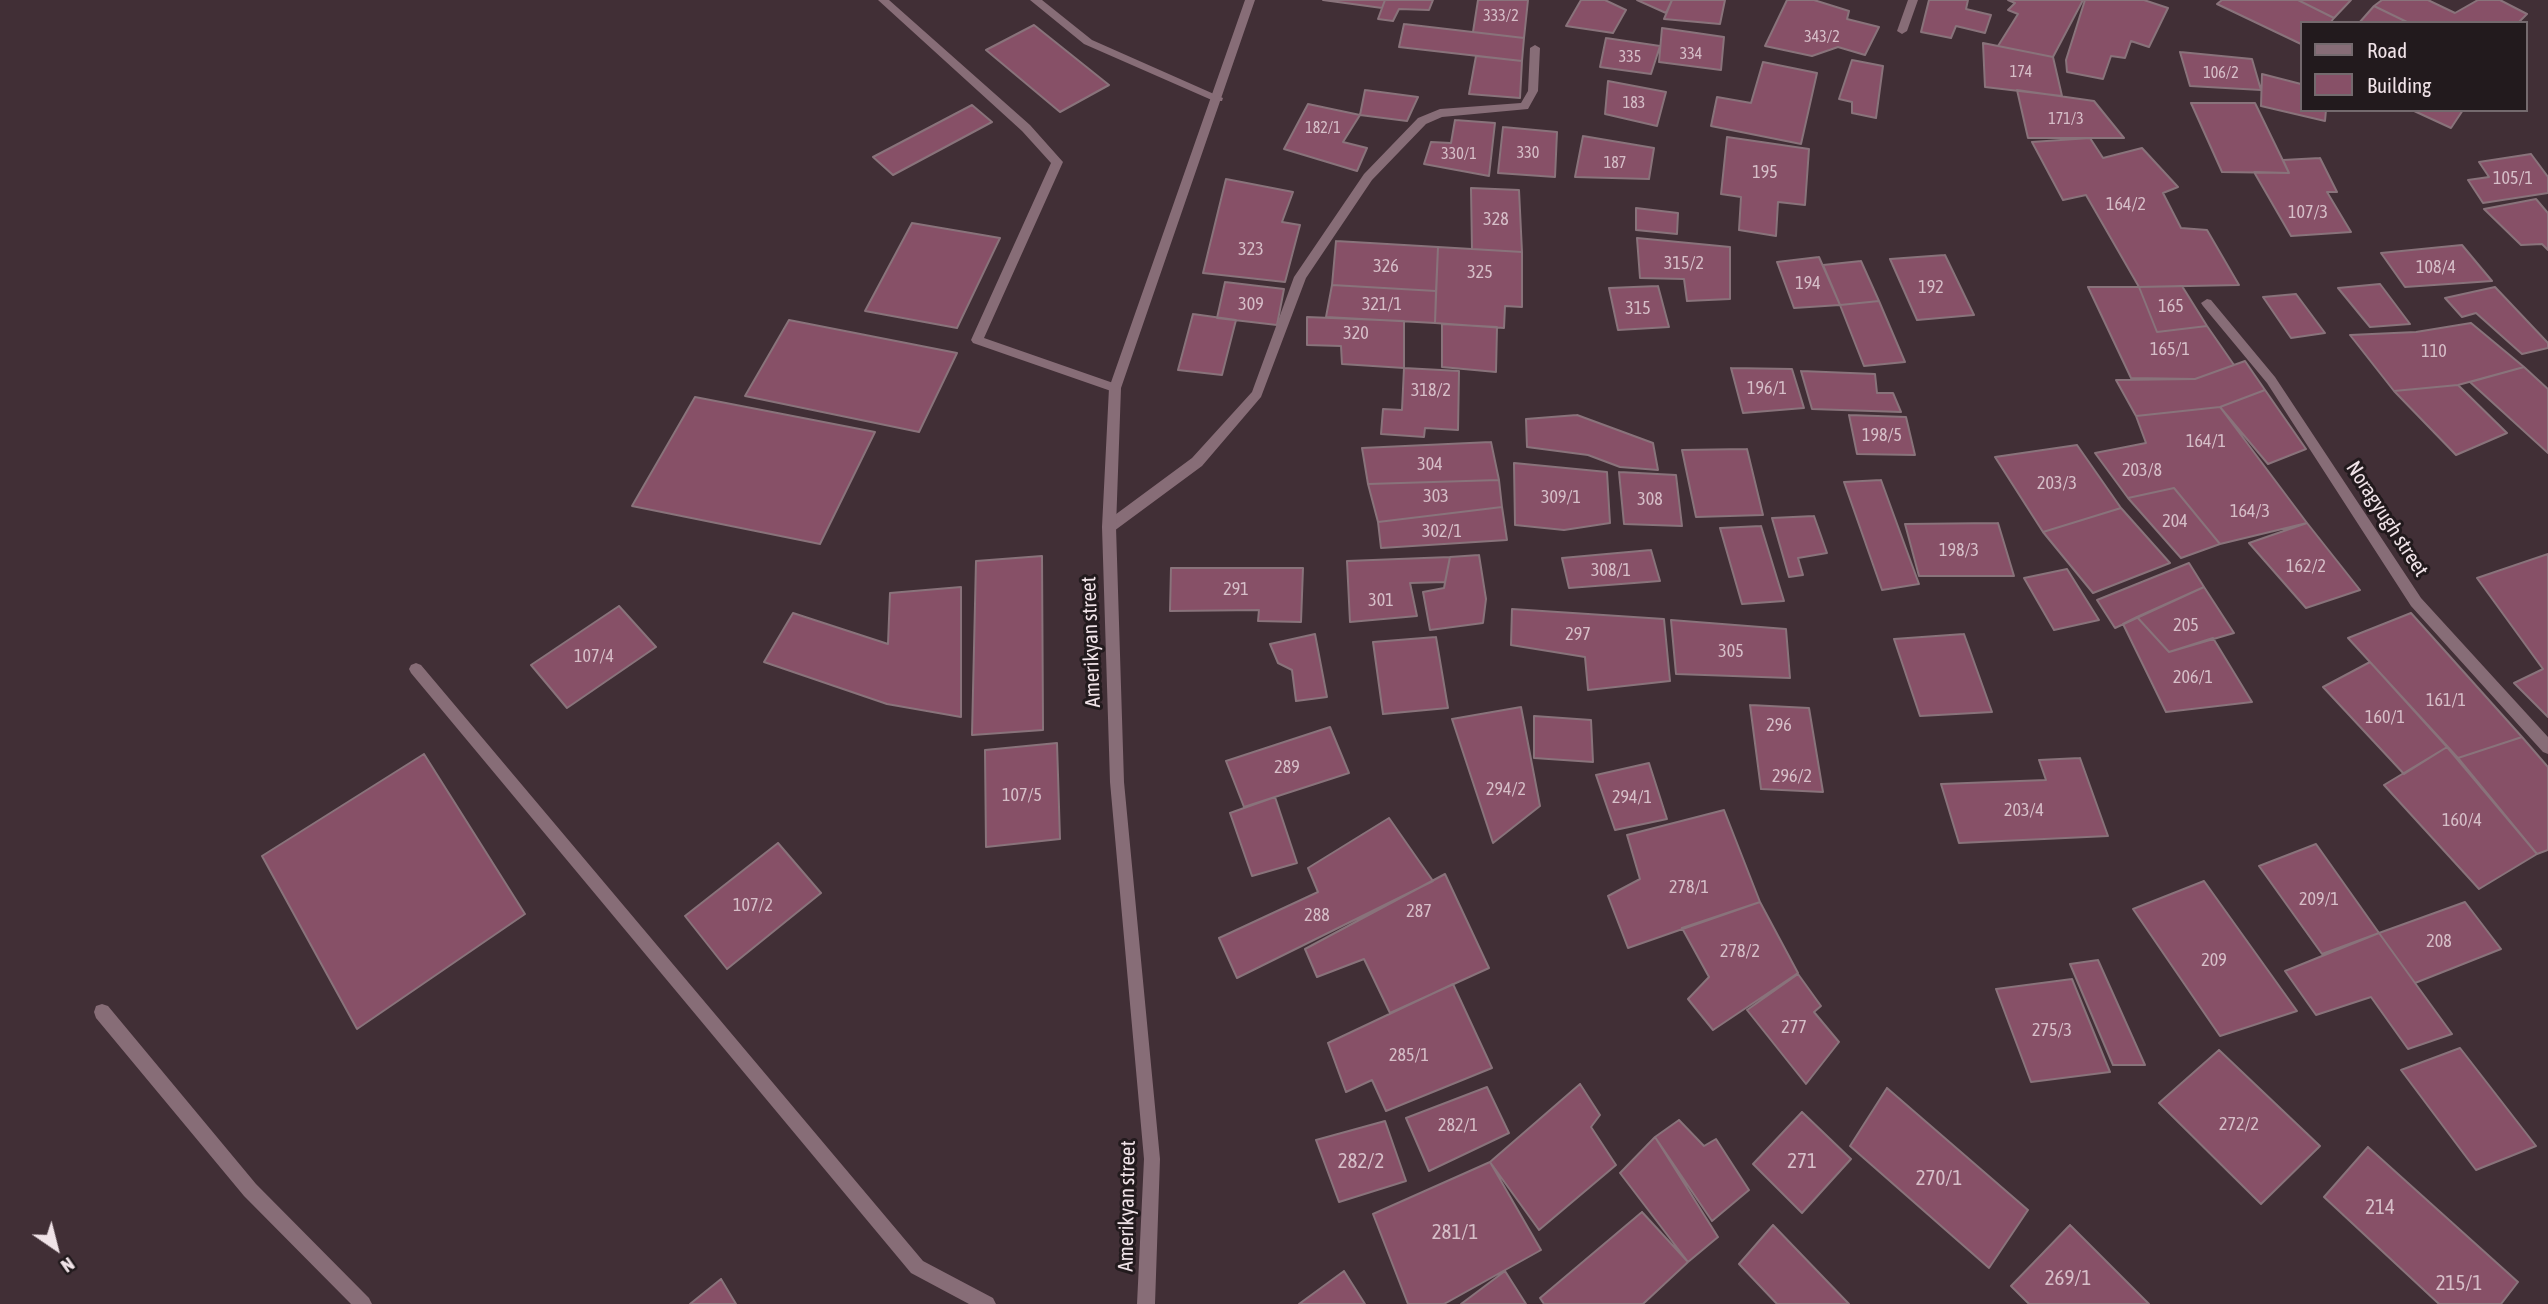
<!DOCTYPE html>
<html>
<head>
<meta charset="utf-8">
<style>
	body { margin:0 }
	#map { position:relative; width:2548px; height:1304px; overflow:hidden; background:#412f36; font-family:"Asap Condensed",sans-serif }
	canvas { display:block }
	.legend { position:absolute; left:2300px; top:21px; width:228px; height:91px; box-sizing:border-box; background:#221a1d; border:2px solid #746a6e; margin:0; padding:9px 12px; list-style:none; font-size:21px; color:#f0e3e8 }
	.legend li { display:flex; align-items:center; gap:14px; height:35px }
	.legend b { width:35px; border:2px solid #746a6e }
	.north { position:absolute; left:21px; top:1213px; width:70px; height:70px; -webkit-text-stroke:5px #221a1d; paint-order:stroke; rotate:145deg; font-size:19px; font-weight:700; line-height:28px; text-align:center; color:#f0e3e8 }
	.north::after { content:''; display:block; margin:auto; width:24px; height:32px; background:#f0e3e8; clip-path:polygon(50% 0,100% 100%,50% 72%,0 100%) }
</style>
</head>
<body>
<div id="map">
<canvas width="2548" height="1304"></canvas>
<ul class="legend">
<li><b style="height:9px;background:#876d77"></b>Road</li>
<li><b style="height:19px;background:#875067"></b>Building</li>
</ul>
<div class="north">N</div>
</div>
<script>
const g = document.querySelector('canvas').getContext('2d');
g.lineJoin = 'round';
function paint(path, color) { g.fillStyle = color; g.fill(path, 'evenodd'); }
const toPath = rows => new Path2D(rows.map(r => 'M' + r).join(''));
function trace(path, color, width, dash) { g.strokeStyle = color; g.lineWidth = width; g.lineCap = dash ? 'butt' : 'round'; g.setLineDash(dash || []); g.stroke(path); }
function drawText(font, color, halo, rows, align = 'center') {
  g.font = font + ' "Asap Condensed",sans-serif'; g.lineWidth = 6; g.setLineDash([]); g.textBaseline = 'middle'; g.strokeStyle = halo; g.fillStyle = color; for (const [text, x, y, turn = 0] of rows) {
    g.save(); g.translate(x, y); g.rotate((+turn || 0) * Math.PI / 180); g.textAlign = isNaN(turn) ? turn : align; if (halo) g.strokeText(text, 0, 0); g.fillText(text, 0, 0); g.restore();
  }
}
const building = toPath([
	[1323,0,1385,0,1382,8,1323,0],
	[1385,0,1433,0,1429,10,1399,9,1393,21,1378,19,1385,0],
	[1478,0,1528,0,1524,38,1473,32,1478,0],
	[1581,0,1605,0,1626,10,1613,33,1566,26,1581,0],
	[1637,0,1672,0,1666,13,1637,0],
	[1672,0,1725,0,1720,24,1664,19,1672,0],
	[1787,0,1814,0,1849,11,1847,19,1879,27,1865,55,1838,47,1812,56,1765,46,1787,0],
	[1929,0,1968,0,1966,9,1991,15,1985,33,1956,26,1951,38,1921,32,1929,0],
	[2008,0,2083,0,2053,57,1998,46,2018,14,2008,10,2015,3,2008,0],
	[2085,0,2144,0,2168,8,2149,47,2131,41,2125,58,2111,56,2103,79,2067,72,2066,60,2085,0],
	[2222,0,2298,0,2334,18,2330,23,2301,23,2301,44,2217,4,2222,0],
	[2298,0,2351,0,2334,18,2298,0],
	[2382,0,2428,0,2455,13,2478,0,2500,0,2527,14,2518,23,2409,23,2374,6,2382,0],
	[2374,6,2409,23,2359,23,2374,6],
	[1404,24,1524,38,1522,61,1399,47,1404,24],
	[1034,25,1109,85,1060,112,986,50,1034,25],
	[1662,28,1724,37,1721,70,1659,62,1662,28],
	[1606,38,1660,46,1651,74,1600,67,1606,38],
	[1983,43,2053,57,2062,96,1985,87,1983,43],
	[2180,52,2252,59,2261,90,2190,86,2180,52],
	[1476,56,1522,61,1520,98,1469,94,1476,56],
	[1852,60,1883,66,1876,118,1852,113,1852,102,1839,99,1852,60],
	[1763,62,1817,73,1801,144,1711,126,1717,97,1751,103,1763,62],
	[2262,74,2301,84,2301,110,2326,110,2325,121,2261,106,2262,74],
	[1608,81,1666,92,1657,126,1605,114,1608,81],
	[1365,90,1418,97,1407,121,1360,115,1365,90],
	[2017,90,2094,101,2124,138,2028,138,2017,90],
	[2191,103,2255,103,2289,173,2222,172,2191,103],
	[1308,104,1360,115,1343,142,1367,148,1357,171,1284,149,1308,104],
	[972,105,992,122,893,175,873,157,972,105],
	[2412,110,2463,110,2451,128,2412,110],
	[1455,120,1495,123,1489,176,1424,164,1431,142,1451,143,1455,120],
	[1503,127,1557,132,1555,177,1498,173,1503,127],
	[1583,136,1654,148,1649,179,1575,177,1583,136],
	[1727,137,1809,149,1805,205,1778,202,1776,236,1739,230,1741,197,1721,194,1727,137],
	[2090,138,2103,158,2142,148,2178,187,2163,193,2181,228,2207,230,2239,285,2139,287,2086,195,2063,200,2032,142,2090,138],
	[2531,154,2548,177,2548,193,2483,203,2468,180,2489,177,2479,162,2531,154],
	[2320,158,2337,192,2327,192,2351,232,2291,236,2254,172,2289,173,2283,160,2320,158],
	[1226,179,1293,192,1282,222,1300,225,1285,282,1203,273,1226,179],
	[1471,188,1519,190,1522,252,1472,249,1471,188],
	[2536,199,2548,213,2548,250,2542,244,2521,245,2484,209,2536,199],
	[1636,208,1678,213,1677,234,1636,230,1636,208],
	[912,223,1000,238,957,328,865,311,912,223],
	[1637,238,1730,247,1730,299,1687,301,1684,279,1640,278,1637,238],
	[1336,241,1438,247,1436,291,1332,285,1336,241],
	[2462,245,2492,281,2405,287,2381,253,2462,245],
	[1438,247,1522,252,1522,307,1505,306,1504,328,1435,323,1438,247],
	[1945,255,1974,315,1917,320,1890,259,1945,255],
	[1819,257,1840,305,1794,308,1777,262,1819,257],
	[1861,261,1879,301,1840,305,1823,265,1861,261],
	[1225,282,1284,289,1277,325,1217,318,1225,282],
	[2380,284,2410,324,2370,327,2338,288,2380,284],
	[1332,285,1436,291,1435,323,1326,317,1332,285],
	[1658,286,1669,327,1618,330,1609,288,1658,286],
	[2182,286,2207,326,2157,332,2139,287,2182,286],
	[2088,287,2139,287,2157,332,2207,326,2234,365,2195,379,2131,378,2088,287],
	[2495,287,2548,343,2548,348,2522,354,2476,313,2462,317,2445,298,2495,287],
	[2296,294,2325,333,2291,338,2263,297,2296,294],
	[1879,301,1905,362,1864,366,1840,305,1879,301],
	[1193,314,1236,320,1222,375,1178,370,1193,314],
	[1307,317,1404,321,1404,368,1342,364,1341,346,1307,345,1307,317],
	[789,320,957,353,919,432,745,396,789,320],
	[2471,323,2524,367,2458,385,2394,391,2350,335,2416,332,2471,323],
	[1442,324,1497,327,1496,372,1442,367,1442,324],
	[2245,361,2265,390,2220,407,2136,416,2116,380,2195,379,2245,361],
	[2524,367,2548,389,2548,453,2470,382,2524,367],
	[1404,368,1459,371,1458,430,1425,428,1424,437,1381,434,1383,409,1402,410,1404,368],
	[1731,368,1792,369,1804,408,1743,413,1731,368],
	[1801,371,1875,374,1877,393,1893,393,1901,412,1812,409,1801,371],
	[2458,385,2507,433,2456,455,2394,391,2458,385],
	[2265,390,2306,449,2268,464,2220,407,2265,390],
	[695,397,875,432,820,544,632,506,695,397],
	[2220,407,2307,523,2220,544,2174,488,2128,498,2095,453,2146,443,2136,416,2220,407],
	[1577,415,1653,443,1658,470,1620,467,1588,455,1527,447,1526,419,1577,415],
	[1849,415,1906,417,1915,455,1857,454,1849,415],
	[1491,442,1499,480,1368,484,1362,448,1491,442],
	[2077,445,2121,508,2043,532,1995,457,2077,445],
	[1747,449,1763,515,1696,517,1682,450,1747,449],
	[1514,463,1607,472,1610,523,1564,530,1515,525,1514,463],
	[1619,472,1676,475,1682,526,1624,524,1619,472],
	[1499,480,1502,507,1378,522,1368,484,1499,480],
	[1881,480,1919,584,1882,590,1844,482,1881,480],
	[2174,488,2220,544,2181,558,2128,498,2174,488],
	[1502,507,1507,540,1381,548,1378,522,1502,507],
	[2121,508,2170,563,2093,593,2043,532,2121,508],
	[1814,516,1827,553,1798,558,1803,575,1789,577,1772,518,1814,516],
	[1998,523,2014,576,1919,576,1905,524,1998,523],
	[2307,523,2360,590,2306,608,2249,543,2307,523],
	[1761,526,1784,601,1742,604,1720,528,1761,526],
	[1651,550,1660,581,1569,588,1562,558,1651,550],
	[2548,554,2548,717,2514,683,2543,669,2477,578,2548,554],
	[1479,555,1486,599,1483,623,1430,630,1423,592,1444,588,1450,557,1479,555],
	[1042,556,1043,730,972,735,976,561,1042,556],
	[1450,557,1445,582,1410,583,1417,616,1350,622,1347,561,1450,557],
	[2189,563,2204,587,2115,628,2097,600,2189,563],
	[1171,568,1303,568,1301,622,1258,621,1259,610,1170,611,1171,568],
	[2067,569,2099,620,2054,630,2024,578,2067,569],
	[961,587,961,717,887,704,764,662,793,613,888,644,890,593,961,587],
	[2204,587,2234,633,2169,652,2137,617,2204,587],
	[619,606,656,647,567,708,531,665,619,606],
	[1512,609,1664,619,1670,681,1588,690,1585,657,1511,645,1512,609],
	[2411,613,2522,737,2458,758,2348,638,2411,613],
	[2137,617,2169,652,2213,638,2252,702,2166,712,2123,624,2137,617],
	[1671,620,1786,629,1790,678,1676,674,1671,620],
	[1315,634,1327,697,1296,701,1292,670,1278,663,1270,644,1315,634],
	[1964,634,1992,712,1920,716,1894,639,1964,634],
	[1436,637,1448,708,1383,714,1373,642,1436,637],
	[2370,662,2447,747,2404,774,2323,687,2370,662],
	[1750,705,1809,708,1823,792,1761,789,1750,705],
	[1521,707,1540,806,1493,843,1452,719,1521,707],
	[1534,716,1591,720,1593,762,1534,758,1534,716],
	[1330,727,1349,773,1244,807,1226,761,1330,727],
	[2522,737,2548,767,2548,850,2537,854,2458,758,2522,737],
	[1057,743,1060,839,986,847,985,750,1057,743],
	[2447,747,2537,854,2479,889,2384,785,2447,747],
	[424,754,525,914,357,1029,262,856,424,754],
	[2080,758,2108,836,1959,843,1941,784,2046,780,2039,760,2080,758],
	[1649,763,1667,819,1615,830,1596,775,1649,763],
	[1275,797,1297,863,1252,876,1230,813,1275,797],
	[1724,810,1760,902,1628,948,1608,896,1640,879,1627,835,1724,810],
	[1389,818,1433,881,1237,978,1219,938,1318,892,1308,868,1389,818],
	[778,843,821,893,727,969,685,916,778,843],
	[2316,844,2379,933,2322,954,2259,866,2316,844],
	[1445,874,1489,968,1390,1013,1364,959,1317,977,1305,949,1445,874],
	[2204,881,2297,1011,2220,1036,2133,909,2204,881],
	[1760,902,1798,973,1713,1030,1688,999,1709,977,1682,928,1760,902],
	[2465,902,2501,949,2415,983,2379,933,2465,902],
	[2379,933,2415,983,2452,1034,2408,1049,2371,997,2316,1015,2285,971,2379,933],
	[2098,960,2145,1065,2113,1065,2070,964,2098,960],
	[1798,974,1821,1006,1814,1012,1839,1042,1806,1084,1747,1010,1798,974],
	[2072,979,2110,1072,2031,1082,1996,989,2072,979],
	[1453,984,1492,1068,1386,1111,1372,1080,1346,1092,1328,1043,1453,984],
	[2460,1048,2536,1146,2476,1170,2401,1070,2460,1048],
	[2219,1050,2320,1146,2261,1204,2159,1103,2219,1050],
	[1580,1084,1600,1115,1591,1127,1616,1165,1539,1230,1490,1162,1580,1084],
	[1487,1087,1509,1133,1429,1171,1406,1118,1487,1087],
	[1887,1088,2028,1210,1989,1268,1850,1146,1887,1088],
	[1802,1112,1851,1159,1802,1213,1753,1164,1802,1112],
	[1679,1120,1704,1146,1716,1139,1749,1190,1712,1221,1655,1137,1679,1120],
	[1385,1121,1406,1181,1339,1202,1316,1140,1385,1121],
	[1655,1137,1718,1237,1688,1262,1620,1173,1655,1137],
	[2368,1147,2518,1282,2501,1304,2439,1304,2324,1197,2368,1147],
	[1490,1162,1541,1250,1444,1304,1408,1304,1373,1214,1490,1162],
	[1642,1212,1688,1262,1643,1304,1544,1304,1540,1298,1642,1212],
	[1773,1225,1849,1304,1777,1304,1739,1264,1773,1225],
	[2070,1225,2149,1304,2029,1304,2011,1286,2070,1225],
	[1344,1271,1365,1304,1299,1304,1344,1271],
	[1505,1271,1526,1304,1461,1304,1505,1271],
	[721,1279,736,1304,690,1304,721,1279]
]);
const service = toPath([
	[878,0,889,0,1030,125,1063,162,984,338,1119,385,1121,388,1119,391,1111,391,973,343,971,340,1051,163,1022,131,878,0],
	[1535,45,1540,48,1538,91,1528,109,1442,117,1426,124,1372,180,1306,278,1261,397,1202,466,1114,531,1104,531,1102,527,1104,523,1192,458,1252,392,1294,277,1364,174,1418,118,1440,109,1521,103,1528,91,1530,48,1535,45],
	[416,663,421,665,923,1261,993,1298,996,1304,969,1304,911,1273,411,673,409,669,411,665,416,663],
	[102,1004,108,1006,256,1184,369,1298,372,1304,351,1304,244,1196,96,1018,94,1012,96,1006,102,1004]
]);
const minor = toPath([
	[1030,0,1042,0,1092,40,1223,98,1222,101,1214,101,1084,44,1030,0],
	[1908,0,1918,0,1907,31,1902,34,1897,31,1908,0],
	[2207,299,2211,300,2275,377,2421,598,2548,737,2548,754,2543,752,2411,606,2267,383,2203,306,2201,303,2207,299]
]);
const tertiary = toPath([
	[1245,0,1255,0,1121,388,1116,527,1124,782,1160,1159,1155,1304,1137,1304,1144,1159,1110,782,1102,527,1109,388,1245,0]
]);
const farNumbernames = [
	["333/2",1501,16],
	["343/2",1822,37],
	["334",1691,54],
	["335",1630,57],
	["174",2021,72],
	["106/2",2221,73],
	["183",1634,103],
	["171/3",2066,119],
	["182/1",1323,128],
	["330",1528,153],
	["330/1",1459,154],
	["187",1615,163]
];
const numberNames = [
	["195",1765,172],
	["105/1",2513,178],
	["164/2",2126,204],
	["107/3",2308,212],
	["328",1496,219],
	["323",1251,249],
	["315/2",1684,263],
	["326",1386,266],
	["108/4",2436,267],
	["325",1480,272],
	["194",1808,283],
	["192",1931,287],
	["309",1251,304],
	["321/1",1382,304],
	["165",2171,306],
	["315",1638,308],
	["320",1356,333],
	["165/1",2170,349],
	["110",2434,351],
	["196/1",1767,388],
	["318/2",1431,390],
	["198/5",1882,435],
	["164/1",2206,441],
	["304",1430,464],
	["203/8",2142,470],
	["203/3",2057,483],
	["303",1436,496],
	["309/1",1561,497],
	["308",1650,499],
	["164/3",2250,511],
	["204",2175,521],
	["302/1",1442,531],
	["198/3",1959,550],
	["162/2",2306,566],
	["308/1",1611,570],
	["291",1236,589],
	["301",1381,600],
	["205",2186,625],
	["297",1578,634],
	["305",1731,651],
	["107/4",594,656],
	["206/1",2193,677],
	["161/1",2446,700],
	["160/1",2385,717],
	["296",1779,725],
	["289",1287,767],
	["296/2",1792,776],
	["294/2",1506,789],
	["107/5",1022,795],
	["294/1",1632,797],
	["203/4",2024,810],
	["160/4",2462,820],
	["278/1",1689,887],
	["209/1",2319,899],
	["107/2",753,905],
	["287",1419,911],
	["288",1317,915],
	["208",2439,941],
	["278/2",1740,951],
	["209",2214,960],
	["277",1794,1027],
	["275/3",2052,1030],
	["285/1",1409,1055],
	["272/2",2239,1124],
	["282/1",1458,1125]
];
const streetNames = [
	["Noragyugh street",2387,519,57],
	["Amerikyan street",1091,642,-92],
	["Amerikyan street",1127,1206,-89]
];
const nearNumbernames = [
	["282/2",1361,1161],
	["271",1802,1161],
	["270/1",1939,1178],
	["214",2380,1207],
	["281/1",1455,1232],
	["269/1",2068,1278],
	["215/1",2459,1283]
];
paint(building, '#875067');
trace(building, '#89737b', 2);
paint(service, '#876d77');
paint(minor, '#876d77');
paint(tertiary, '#876d77');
drawText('16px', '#d6bec8', null, farNumbernames);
drawText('18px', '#d6bec8', null, numberNames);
drawText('21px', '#f0e3e8', '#221a1d', streetNames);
drawText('21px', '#d6bec8', null, nearNumbernames);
</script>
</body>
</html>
